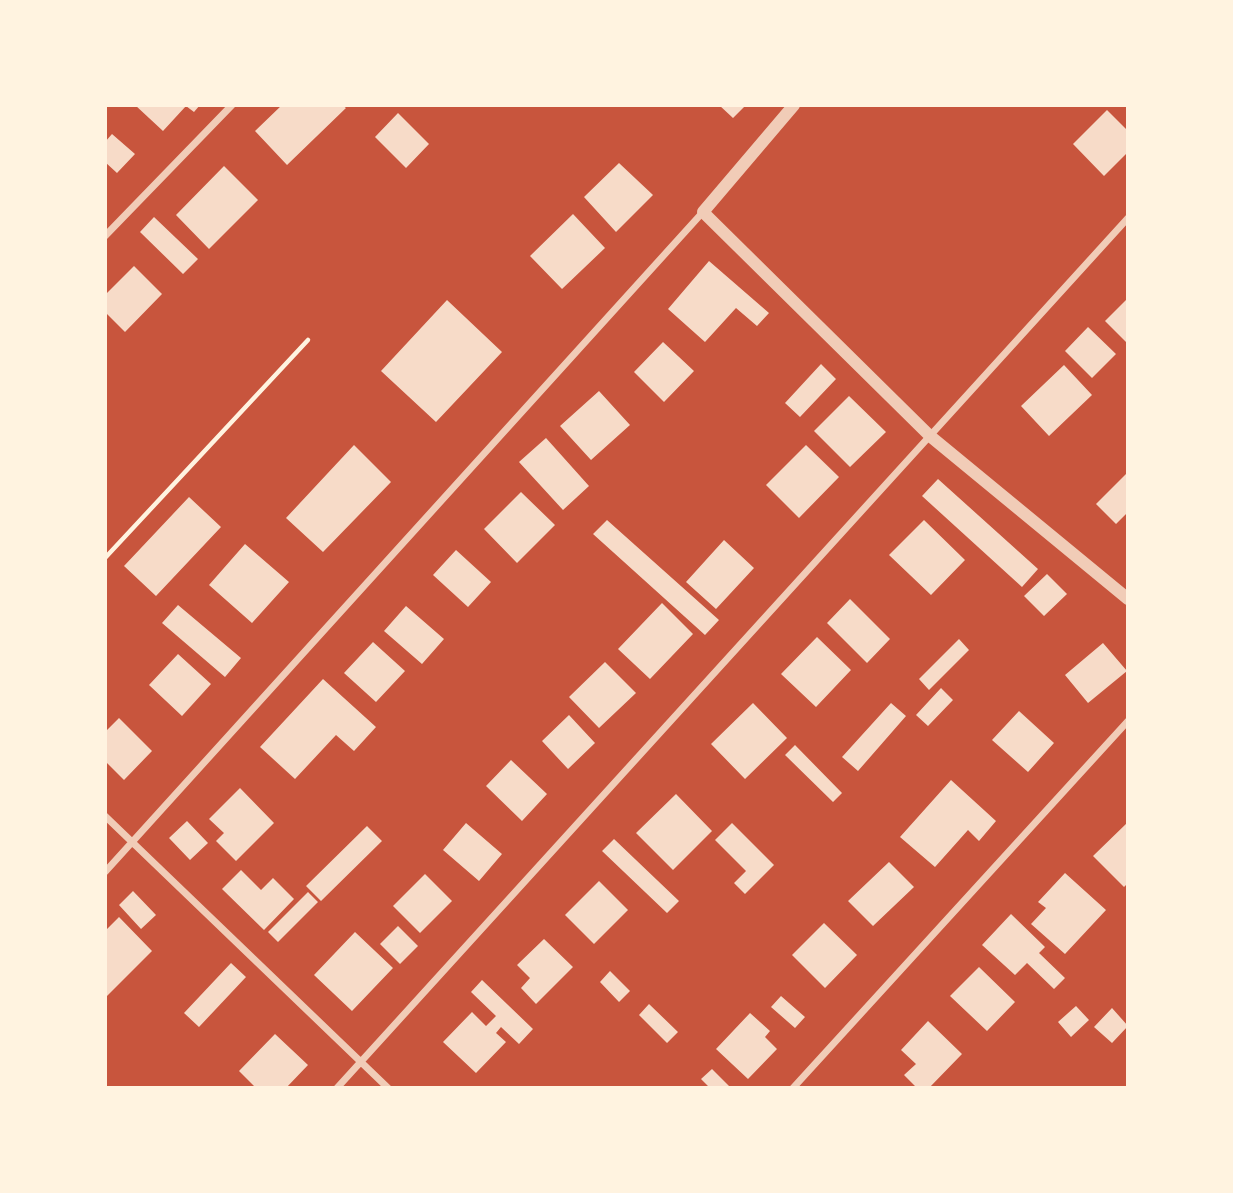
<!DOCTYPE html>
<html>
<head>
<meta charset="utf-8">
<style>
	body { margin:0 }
	#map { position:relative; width:1233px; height:1193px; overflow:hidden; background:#c8553d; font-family:"Noto Serif",serif }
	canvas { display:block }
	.frame { position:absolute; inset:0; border:107px solid #fff3e0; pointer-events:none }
</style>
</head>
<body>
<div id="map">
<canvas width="1233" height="1193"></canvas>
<div class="frame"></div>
</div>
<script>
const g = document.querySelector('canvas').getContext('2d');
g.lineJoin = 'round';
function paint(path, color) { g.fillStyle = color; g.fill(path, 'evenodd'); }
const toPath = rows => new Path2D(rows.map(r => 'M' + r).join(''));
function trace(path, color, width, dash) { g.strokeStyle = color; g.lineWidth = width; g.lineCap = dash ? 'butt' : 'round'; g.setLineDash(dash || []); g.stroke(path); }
const building = toPath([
	[135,105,200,105,194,112,186,106,163,131],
	[282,105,342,105,346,108,287,165,255,131],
	[719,105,746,105,733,118],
	[1107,110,1128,131,1128,152,1104,176,1073,144],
	[398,113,429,144,406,168,375,137],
	[112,134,135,154,117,173,105,162,105,142],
	[619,163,653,195,616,232,584,197],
	[224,166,258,200,209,249,176,215],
	[573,214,605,248,562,289,530,256],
	[154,217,198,259,183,274,140,232],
	[709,261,769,313,757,326,736,308,705,342,668,309],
	[134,266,162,294,125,332,105,312,105,295],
	[1128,298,1128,344,1105,321],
	[447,300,502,352,436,422,381,371],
	[1088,327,1116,354,1092,378,1065,351],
	[663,342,694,371,664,402,634,372],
	[821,364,836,379,800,417,785,403],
	[1064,365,1092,395,1049,436,1021,406],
	[599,391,630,425,591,460,560,426],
	[849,396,886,432,850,467,814,431],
	[546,438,589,486,563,510,519,462],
	[354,445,391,482,323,552,286,518],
	[806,445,839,477,799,518,766,485],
	[1128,472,1128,512,1116,524,1096,504],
	[938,479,1038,569,1022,587,922,496],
	[521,492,555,525,517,563,484,529],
	[189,497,221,527,156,596,124,566],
	[607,520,719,620,705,635,593,534],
	[924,520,965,560,931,595,889,555],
	[724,540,754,568,716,609,686,582],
	[245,544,289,582,252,623,209,585],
	[456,550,491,582,468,607,433,575],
	[1047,574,1067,594,1044,616,1024,596],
	[850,599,890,639,867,663,827,623],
	[662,603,693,634,650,679,618,649],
	[178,605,241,658,225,677,162,623],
	[406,606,444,639,422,664,384,631],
	[817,637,851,670,816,707,781,674],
	[959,639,969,650,929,690,919,679],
	[373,642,405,671,376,702,344,673],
	[1103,643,1127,671,1088,703,1065,675],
	[178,654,211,684,182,716,149,685],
	[605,662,636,693,599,728,569,697],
	[323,679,376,727,354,751,336,735,295,779,260,747],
	[941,688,953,700,928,726,916,715],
	[753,703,787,738,745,779,711,744],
	[891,703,906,716,858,771,842,757],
	[1019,711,1054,743,1028,772,992,740],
	[569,715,595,743,568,769,542,741],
	[119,718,152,751,124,780,105,761,105,732],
	[795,745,842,793,833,802,785,755],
	[511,760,547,794,522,821,486,786],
	[951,780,996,821,979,841,968,830,935,867,900,837],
	[240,788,274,823,236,861,216,841,224,833,209,819],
	[676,794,712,831,673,870,636,833],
	[187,821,208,843,190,860,169,838],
	[1128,822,1128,883,1124,887,1093,856],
	[466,823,502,854,479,881,443,850],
	[732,823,774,865,745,894,734,883,746,871,715,840],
	[367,826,382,841,321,901,306,886],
	[614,839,679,901,667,913,602,851],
	[889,862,914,887,873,926,848,901],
	[241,870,261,890,273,878,294,899,264,930,222,889],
	[1065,873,1106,910,1065,954,1031,924,1046,908,1038,902],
	[425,874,452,901,420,933,393,906],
	[599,881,628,910,594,944,565,915],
	[133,891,156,915,141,929,119,905],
	[308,892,318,902,278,942,268,932],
	[1011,914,1045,947,1039,953,1065,978,1054,989,1027,963,1015,975,982,945],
	[119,917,152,951,105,998,105,931],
	[824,923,857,955,825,988,792,955],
	[398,926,418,946,400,964,380,944],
	[355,932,393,968,352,1011,314,975],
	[544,939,573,967,536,1004,521,988,530,978,517,965],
	[231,963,246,977,199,1027,184,1013],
	[979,967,1015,1002,987,1031,950,996],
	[610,971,630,991,619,1002,600,982],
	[482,980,533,1029,519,1044,501,1027,496,1033,506,1042,476,1073,443,1042,472,1012,486,1026,496,1016,471,992],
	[781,996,805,1017,795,1028,771,1007],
	[649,1004,678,1032,667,1043,639,1015],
	[1076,1006,1089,1020,1071,1037,1058,1022],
	[1112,1008,1128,1026,1112,1043,1094,1027],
	[750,1013,770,1031,765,1037,777,1049,748,1079,716,1049],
	[928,1021,962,1054,929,1088,917,1088,904,1075,916,1064,901,1050],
	[275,1034,308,1065,286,1088,256,1088,239,1071],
	[712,1069,731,1088,710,1088,701,1079]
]);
const path = toPath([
	[105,558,308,340]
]);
const minor = toPath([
	[105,236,232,105],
	[105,816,388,1088],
	[105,872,703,212],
	[337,1088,1128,218],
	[793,1088,1128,721]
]);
const tertiary = toPath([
	[794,105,703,212,930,436,1128,599]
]);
paint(building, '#f7dbc8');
trace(path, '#fff3e0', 4.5);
trace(minor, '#f1ccb7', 7);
trace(tertiary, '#f1ccb7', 12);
</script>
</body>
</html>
